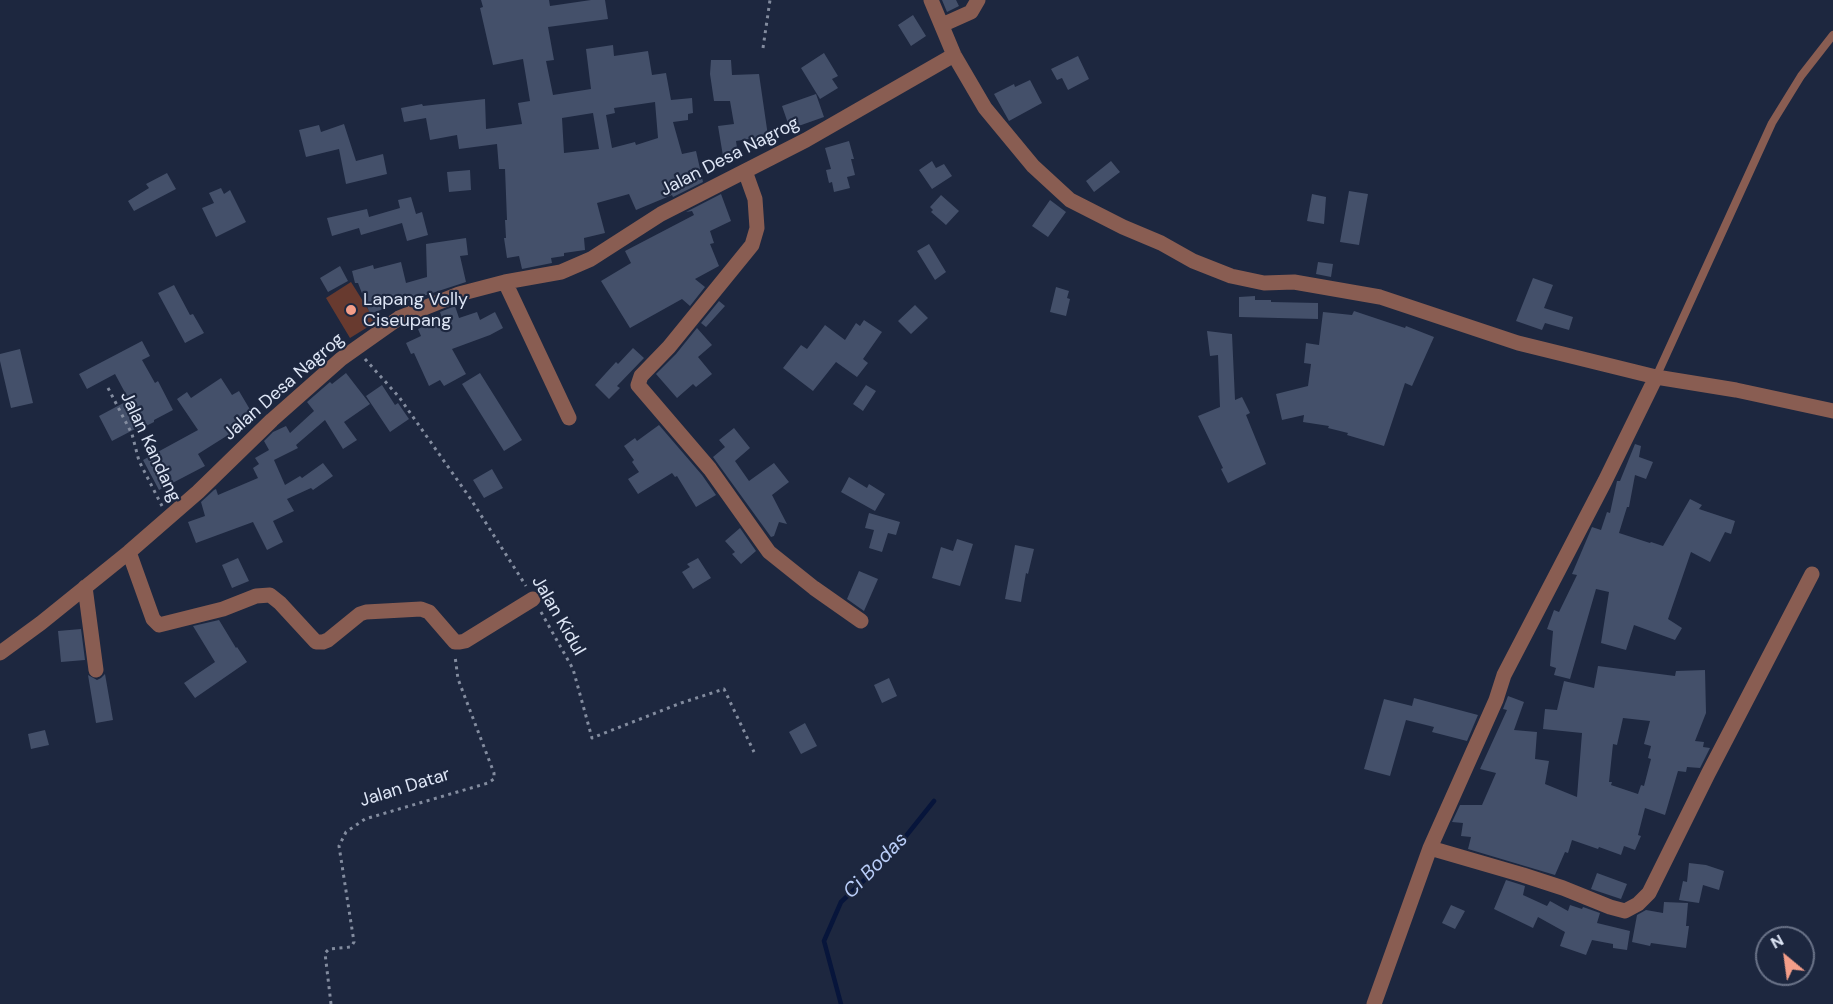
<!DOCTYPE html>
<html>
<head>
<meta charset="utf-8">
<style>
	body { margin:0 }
	#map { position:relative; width:1833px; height:1004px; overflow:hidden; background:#1d273f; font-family:"DM Sans",sans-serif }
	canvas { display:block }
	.north { position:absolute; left:1755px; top:926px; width:60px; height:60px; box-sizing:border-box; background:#1d273f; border:2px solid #6a7388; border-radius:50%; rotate:331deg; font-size:16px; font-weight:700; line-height:24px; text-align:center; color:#dee6f6 }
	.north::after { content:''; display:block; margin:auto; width:21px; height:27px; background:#f49e89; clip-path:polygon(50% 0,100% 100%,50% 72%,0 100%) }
</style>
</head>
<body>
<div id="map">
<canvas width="1833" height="1004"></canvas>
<div class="north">N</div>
</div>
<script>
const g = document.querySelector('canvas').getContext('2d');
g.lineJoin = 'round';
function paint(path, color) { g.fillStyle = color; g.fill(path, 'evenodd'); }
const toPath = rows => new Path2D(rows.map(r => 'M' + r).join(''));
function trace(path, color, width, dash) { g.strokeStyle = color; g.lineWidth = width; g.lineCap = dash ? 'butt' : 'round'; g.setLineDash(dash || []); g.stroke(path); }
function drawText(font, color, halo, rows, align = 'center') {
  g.font = font + ' "DM Sans",sans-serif'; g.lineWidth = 4.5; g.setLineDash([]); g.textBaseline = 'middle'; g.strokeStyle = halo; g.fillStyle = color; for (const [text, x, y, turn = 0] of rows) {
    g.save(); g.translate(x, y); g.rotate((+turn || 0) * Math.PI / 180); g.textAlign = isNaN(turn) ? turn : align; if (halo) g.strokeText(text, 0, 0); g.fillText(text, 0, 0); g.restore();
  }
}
const green = toPath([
	[351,282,376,322,350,338,326,298]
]);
const stream = toPath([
	[841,1004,824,941,841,902,890,856,934,801]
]);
const building = toPath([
	[481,0,549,0,550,6,591,0,605,0,608,19,548,27,554,60,546,61,553,95,591,89,586,49,613,45,614,56,648,51,652,75,666,73,671,100,692,98,693,113,688,114,688,120,673,122,682,154,696,151,703,182,673,197,672,195,636,210,629,194,597,203,605,233,584,238,585,250,564,253,564,256,551,258,552,263,522,269,519,256,507,258,504,238,506,238,505,220,507,220,505,169,499,169,497,144,459,149,457,135,430,140,426,118,404,122,401,108,422,104,423,106,485,99,486,129,522,124,518,103,530,101,523,59,493,65,480,8,483,7],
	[655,102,658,138,636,145,635,142,612,148,606,115,615,113,614,108],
	[593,113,599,149,564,153,562,118],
	[942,0,956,0,959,6,947,12],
	[913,15,926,36,911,46,898,25],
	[824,53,838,76,832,79,838,88,820,99,801,68],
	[1078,56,1089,79,1068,90,1062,78,1057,80,1051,69],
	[711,60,731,60,732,75,759,74,768,136,736,141,738,154,723,156,718,126,734,124,730,101,714,101,710,74],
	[1030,80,1042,103,1009,121,994,94,1014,84,1015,87],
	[816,94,824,117,790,129,782,106],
	[344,124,356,161,383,154,387,174,346,184,339,149,306,157,299,130,319,125,321,132],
	[849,141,854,159,851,159,855,175,847,177,850,188,834,192,832,182,829,183,826,170,831,169,825,148],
	[932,161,936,168,944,164,952,176,932,189,919,170],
	[1111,161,1120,172,1094,192,1086,181],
	[470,170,471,190,449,192,447,172],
	[167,173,176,189,134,211,128,201,149,188,146,184],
	[221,188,224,194,230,190,246,222,216,237,202,208,214,203,209,193],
	[1349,191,1368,194,1359,245,1340,242],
	[721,194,731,221,710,231,714,243,710,244,719,266,695,279,705,287,690,306,682,299,630,328,601,281,631,263,625,251,694,215,692,211,686,212],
	[1312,194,1326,197,1324,224,1307,221],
	[941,195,959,211,946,225,931,212,933,210,930,207],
	[411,197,416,214,422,212,428,235,407,241,402,223,361,235,359,228,332,236,327,218,367,209,369,217,400,208,398,200],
	[1050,200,1066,212,1048,237,1032,226],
	[466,238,468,255,460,256,466,282,408,301,407,300,370,314,358,283,355,283,352,271,373,265,374,269,401,262,406,283,427,277,426,244],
	[929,244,946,272,935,280,917,251],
	[1318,262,1333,264,1331,277,1316,274],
	[340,266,348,281,328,292,320,278],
	[1533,278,1553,285,1544,308,1573,317,1569,330,1545,323,1542,330,1516,321],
	[174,285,190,315,193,314,204,333,185,343,158,293],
	[1056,287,1069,291,1067,298,1070,299,1066,316,1050,312],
	[1255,296,1255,300,1271,300,1271,302,1318,303,1318,319,1239,317,1239,297],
	[719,301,725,306,706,327,701,323],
	[915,305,928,318,911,334,898,321],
	[455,306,459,318,477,312,480,320,495,312,503,328,490,335,452,349,466,374,444,386,440,380,429,386,414,353,411,354,406,343,421,336,418,329,442,318,440,312],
	[1354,311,1405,328,1406,326,1434,337,1412,386,1405,383,1384,446,1347,435,1348,433,1328,428,1329,426,1303,422,1304,415,1282,420,1276,394,1308,386,1311,364,1304,363,1306,343,1319,345,1323,312,1352,315],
	[864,320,882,332,863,359,868,363,857,377,836,362,813,391,783,368,801,345,807,349,825,325,845,340,856,323,860,326],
	[697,328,712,345,698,357,712,374,696,387,693,384,677,398,656,374,676,354],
	[1207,331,1232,334,1235,400,1242,397,1250,413,1246,415,1266,464,1228,483,1221,469,1223,468,1198,416,1220,407,1218,355,1210,356],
	[142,341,150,356,142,360,155,383,158,381,173,410,154,420,154,422,138,430,137,428,112,441,99,416,129,400,115,374,87,389,79,374],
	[633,348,644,358,617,386,620,388,609,399,595,385,616,362,618,364],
	[20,349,33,403,11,408,0,361,0,354],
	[346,373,370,404,344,422,357,440,343,449,325,420,296,445,298,448,274,460,285,485,300,476,302,478,323,463,333,476,313,490,311,488,287,499,294,511,273,521,283,542,267,550,253,522,196,543,188,522,205,516,201,502,214,490,216,489,218,495,258,478,253,468,259,464,255,458,269,450,264,441,273,432,286,426,290,433,314,411,307,402,330,382,332,384],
	[480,373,522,440,504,451,462,384],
	[221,378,232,395,239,391,255,418,198,454,205,466,159,490,143,460,198,430,177,399,187,392,191,398],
	[382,385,395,405,398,403,409,419,390,432,366,396],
	[866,385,876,391,863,411,853,404],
	[659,425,702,475,716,495,696,507,677,476,675,477,672,473,638,494,628,479,639,472,632,462,634,460,624,446,635,438,637,441],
	[734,428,750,448,735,461,749,481,774,463,789,482,772,495,787,524,779,522,774,536,771,537,713,457,725,447,719,440],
	[1635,444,1641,446,1639,457,1653,462,1646,479,1635,475,1629,507,1627,507,1619,533,1650,543,1651,542,1663,546,1690,499,1702,505,1699,509,1735,521,1731,534,1725,532,1710,562,1691,552,1668,619,1682,628,1675,640,1634,625,1626,650,1601,643,1609,592,1596,589,1570,679,1554,675,1556,668,1550,666,1553,631,1547,629,1554,610,1559,612,1577,575,1572,574,1592,527,1601,530,1607,512,1610,513,1617,481,1620,481],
	[492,469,503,488,484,498,473,480],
	[849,477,867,488,869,484,885,494,875,511,841,492],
	[869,513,900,522,896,535,888,533,882,552,869,548,874,530,865,528],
	[740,528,756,551,741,564,732,554,735,552,725,541],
	[957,539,973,544,960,586,932,578,941,547,953,551],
	[1015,545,1034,549,1028,574,1026,573,1021,602,1005,599],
	[238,558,249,581,232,588,222,565],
	[698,558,711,578,693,589,682,572,690,567,687,564],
	[859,571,878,579,864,611,847,599],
	[219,620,236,648,237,647,247,662,195,698,184,683,215,662,193,626],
	[81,629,85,660,61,662,58,631],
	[1598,666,1675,676,1676,671,1705,670,1706,713,1695,741,1704,742,1703,747,1710,748,1700,768,1687,767,1686,772,1678,771,1665,815,1645,808,1638,835,1641,836,1635,850,1624,846,1621,855,1599,847,1598,849,1572,840,1568,853,1565,852,1555,875,1468,849,1471,837,1461,836,1463,823,1452,822,1460,805,1482,805,1496,773,1480,769,1507,710,1503,709,1508,696,1524,702,1514,730,1537,732,1535,759,1549,761,1545,784,1577,797,1582,733,1543,729,1545,709,1557,710,1564,681,1594,688],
	[1623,718,1650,721,1644,744,1651,746,1648,758,1651,759,1644,786,1641,785,1638,794,1611,785,1612,782,1609,782,1613,744,1617,745],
	[105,674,113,720,96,723,88,675,97,680,101,678],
	[889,678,897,696,882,703,874,685],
	[1414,698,1478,715,1467,741,1432,732,1434,727,1406,720,1390,776,1364,769,1384,699,1412,706],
	[805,723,817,746,801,754,789,732],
	[45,730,49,745,31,749,28,734],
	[1689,863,1706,865,1724,871,1719,890,1703,885,1699,903,1679,900,1683,881,1687,882],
	[1597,873,1627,884,1621,899,1591,889],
	[1506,880,1525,886,1523,895,1547,906,1550,901,1568,911,1570,905,1582,909,1583,907,1600,913,1597,923,1630,931,1627,950,1613,948,1613,944,1592,940,1586,955,1560,946,1565,932,1538,917,1533,928,1494,909],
	[1664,902,1688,903,1686,926,1689,926,1686,948,1651,943,1650,946,1632,942,1637,915,1646,910,1663,913],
	[1451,905,1465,911,1455,929,1442,923]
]);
const path = toPath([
	[763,48,770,0],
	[365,359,399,397,470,498,526,586],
	[108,388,132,434,139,461,162,506],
	[541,612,573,669,592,738,681,703,724,689,754,752],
	[331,1004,325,953,329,949,351,947,354,942,339,846,346,832,365,819,488,783,494,779,494,773,458,679,455,656]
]);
const service = toPath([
	[1656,377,1772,123,1801,76,1833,35]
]);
const minor = toPath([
	[931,0,954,55,985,108,1033,166,1070,200,1123,227,1161,243,1193,261,1231,276,1264,283,1294,282,1380,297,1518,343,1656,377,1736,390,1833,411],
	[942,25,971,12,978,0],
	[745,171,755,199,757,228,752,245,669,347,641,376,638,385,710,469,769,552,814,588,861,621],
	[505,282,569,418],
	[1656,377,1605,481,1504,675,1496,700,1430,848,1523,875,1563,888,1610,907,1625,911,1638,904,1649,893,1708,774,1812,574],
	[129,552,153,619,159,625,223,609,256,596,270,595,280,603,316,642,323,642,328,640,360,614,366,612,421,609,429,612,455,642,460,642,465,641,533,599],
	[85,587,96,670],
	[0,653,41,623,129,552,198,492,272,420,341,359,399,318,459,294,505,282,561,272,591,259,661,214,806,140,954,55],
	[1374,1004,1430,848]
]);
const markers = [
	[351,310,6,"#f49e89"]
];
const streetNames = [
	["Jalan Desa Nagrog",730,157,-27],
	["Jalan Desa Nagrog",284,387,-41],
	["Jalan Kandang",150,447,65],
	["Jalan Kidul",558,616,60],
	["Jalan Datar",405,788,-17]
];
const poiNames = [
	["Lapang Volly",363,300],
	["Ciseupang",363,321]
];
const waterNames = [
	["Ci Bodas",876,866,-46]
];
paint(green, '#683a2f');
trace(stream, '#07153b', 4.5);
paint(building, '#44506a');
trace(path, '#838c9f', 3, [3, 4.5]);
trace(service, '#895d52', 8);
trace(minor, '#895d52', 15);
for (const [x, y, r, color] of markers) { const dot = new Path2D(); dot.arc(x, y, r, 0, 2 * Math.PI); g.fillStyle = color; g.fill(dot); trace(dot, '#1d273f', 2); }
drawText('18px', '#dee6f6', '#1d273f', streetNames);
drawText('18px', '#dee6f6', '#1d273f', poiNames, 'left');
drawText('italic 20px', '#bacef9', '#1d273f', waterNames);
</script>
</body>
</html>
